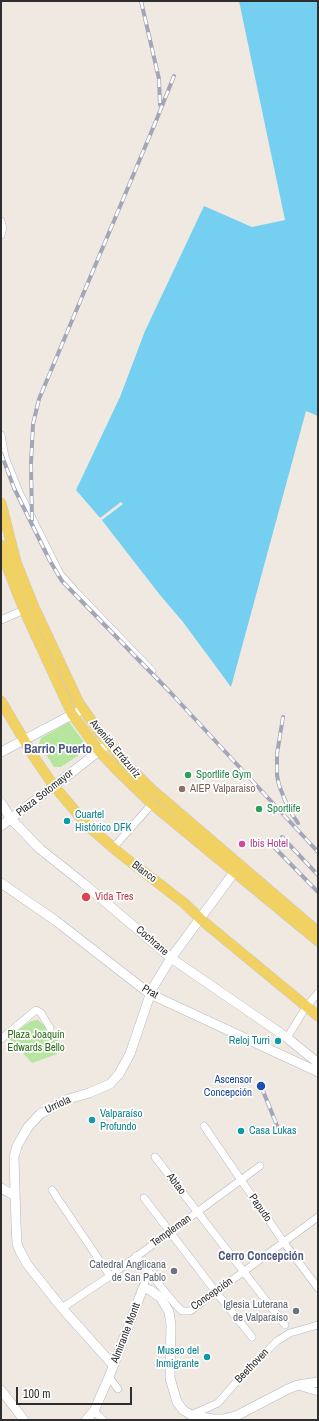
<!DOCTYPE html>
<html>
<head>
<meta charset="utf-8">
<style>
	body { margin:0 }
	#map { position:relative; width:319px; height:1421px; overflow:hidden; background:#efe9e1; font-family:"Archivo Narrow",sans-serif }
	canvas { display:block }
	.frame { position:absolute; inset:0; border:2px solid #2e2e2e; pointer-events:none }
	.scale { position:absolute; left:16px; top:1387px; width:116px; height:18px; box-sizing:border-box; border:2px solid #2e2e2e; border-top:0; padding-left:5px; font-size:12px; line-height:14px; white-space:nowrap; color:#2e2e2e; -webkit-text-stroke:3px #fff; paint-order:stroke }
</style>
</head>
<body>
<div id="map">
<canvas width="319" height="1421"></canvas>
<div class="frame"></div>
<div class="scale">100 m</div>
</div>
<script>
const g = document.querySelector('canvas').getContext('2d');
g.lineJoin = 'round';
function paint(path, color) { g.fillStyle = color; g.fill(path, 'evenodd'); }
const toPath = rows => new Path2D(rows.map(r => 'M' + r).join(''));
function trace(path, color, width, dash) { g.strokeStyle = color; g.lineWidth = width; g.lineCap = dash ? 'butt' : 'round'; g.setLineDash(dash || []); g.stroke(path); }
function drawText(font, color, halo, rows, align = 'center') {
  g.font = font + ' "Archivo Narrow",sans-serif'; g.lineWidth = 3.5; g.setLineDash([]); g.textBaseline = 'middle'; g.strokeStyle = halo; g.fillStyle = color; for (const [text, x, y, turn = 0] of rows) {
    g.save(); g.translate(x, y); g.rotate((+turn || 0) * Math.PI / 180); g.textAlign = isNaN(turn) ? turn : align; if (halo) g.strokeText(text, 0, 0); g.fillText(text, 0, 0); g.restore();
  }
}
const green = toPath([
	[69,722,87,746,86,750,61,767,54,767,39,744,41,738],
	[38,1020,54,1034,61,1044,61,1049,57,1054,32,1063,8,1037,31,1021]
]);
const water = toPath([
	[239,1,318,1,318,416,306,411,231,687,183,622,160,595,101,519,76,490,120,397,145,331,204,206,252,227,285,220]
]);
const pier = toPath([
	[121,502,123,504,102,520,100,518]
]);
const street = toPath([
	[1,221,3,228,1,235],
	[1,435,5,457,19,492,60,574,76,592,152,671],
	[1,620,24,610],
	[113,848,152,804],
	[287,1038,306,1007,318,993],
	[1,1039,36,1010,41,1013,50,1028],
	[204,1126,285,1244,318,1288],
	[155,1157,285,1325],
	[52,1190,110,1276],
	[144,1198,216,1292,252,1337],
	[136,1256,175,1304,182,1311,190,1311,318,1217],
	[143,1288,148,1272],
	[62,1308,110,1276,260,1166],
	[109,1377,118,1389],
	[298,1386,318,1392],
	[94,1411,103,1420],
	[191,1415,218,1403,238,1380,277,1341,290,1333,318,1325]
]);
const secondary = toPath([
	[1,752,83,709],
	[1,803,11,819,40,849,83,883,171,958,286,1037,318,1063],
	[1,826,58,783,108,744],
	[1,883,56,921,150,994,318,1072],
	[1,1188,15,1196],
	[113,1365,61,1307,27,1264,20,1251,17,1244,16,1224,14,1157,17,1146,28,1127,40,1114,65,1100,89,1093,110,1084,119,1074,130,1054,152,989,171,958,238,867],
	[1,1390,24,1420],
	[86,1420,94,1411,109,1377,143,1288,150,1290,161,1298,169,1312,171,1325,170,1378,177,1402,183,1410,191,1415,213,1419,224,1419,238,1415,288,1389,298,1385,318,1382]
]);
const primary = toPath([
	[1,503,16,562,34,607,79,703,100,733,124,762,150,788,318,932],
	[1,545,8,569,24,610,72,714,99,751,117,770,152,804,318,941],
	[1,701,34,757,54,786,87,825,118,852,184,903,204,922,318,1016]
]);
const rail = toPath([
	[141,1,159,79,160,105],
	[1,453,14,488,50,561,62,581,170,692,318,852],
	[32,520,31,464,33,424,39,399,156,121,174,76],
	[283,717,277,754,277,775,279,785,288,808,298,823],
	[282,837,318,875],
	[273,846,318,892],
	[261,1086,280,1133]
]);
const markers = [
	[188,775,4,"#2e9e5b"],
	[182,789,4,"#8d6e63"],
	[259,809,4,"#2e9e5b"],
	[67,821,4,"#0f9aa8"],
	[242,844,4,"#d1479c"],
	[86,897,5,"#e0444e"],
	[278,1041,4,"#0f9aa8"],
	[261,1086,5,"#1a4fb4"],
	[92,1120,4,"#0f9aa8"],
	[241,1131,4,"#0f9aa8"],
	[174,1271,4,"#6b7280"],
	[296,1311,4,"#6b7280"],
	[207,1357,4,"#0f9aa8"]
];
const streetNames = [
	["Avenida Errázuriz",115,749,50],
	["Plaza Sotomayor",45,793,-38],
	["Blanco",144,872,37],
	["Cochrane",152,941,41],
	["Prat",150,992,30],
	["Urriola",58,1105,-25],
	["Abtao",176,1184,52],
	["Papudo",260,1208,55],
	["Templeman",171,1231,-36],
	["Concepción",212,1294,-35],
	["Almirante Montt",126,1333,-69],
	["Beethoven",252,1366,-46]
];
const leisureNames = [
	["Sportlife Gym",196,775],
	["Sportlife",267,809]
];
const educationNames = [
	["AIEP Valparaiso",190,789]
];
const cultureNames = [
	["Cuartel",75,815],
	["Histórico DFK",75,828],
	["Reloj Turri",270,1041,"right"],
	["Valparaíso",100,1114],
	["Profundo",100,1127],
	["Casa Lukas",249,1131],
	["Museo del",199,1351,"right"],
	["Inmigrante",199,1364,"right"]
];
const hotelNames = [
	["Ibis Hotel",250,844]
];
const healthNames = [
	["Vida Tres",95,897]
];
const parkNames = [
	["Plaza Joaquín",36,1035],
	["Edwards Bello",36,1048]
];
const transitNames = [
	["Ascensor",252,1080],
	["Concepción",252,1093]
];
const worshipNames = [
	["Catedral Anglicana",166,1265],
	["de San Pablo",166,1278],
	["Iglesia Luterana",288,1305],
	["de Valparaíso",288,1318]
];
const neighbourhoodNames = [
	["Cerro Concepción",261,1257]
];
const quarterNames = [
	["Barrio Puerto",58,750]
];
paint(green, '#b6e59e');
paint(water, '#75cff0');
paint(pier, '#efe9e1');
trace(street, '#b4b7c1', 8);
trace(secondary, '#b4b7c1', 10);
trace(primary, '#c9c9c9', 11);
trace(street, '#fff', 7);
trace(secondary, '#fff', 9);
trace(primary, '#f2d163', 10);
trace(rail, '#a3a6b8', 4);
trace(rail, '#fff', 2.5, [8]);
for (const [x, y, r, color] of markers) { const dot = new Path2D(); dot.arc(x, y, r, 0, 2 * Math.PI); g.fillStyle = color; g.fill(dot); trace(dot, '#fff', 1.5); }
drawText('11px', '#2e2e2e', '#fff', streetNames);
drawText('11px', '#27864d', '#fff', leisureNames, 'left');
drawText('11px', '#785e54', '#fff', educationNames, 'left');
drawText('11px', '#0d838f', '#fff', cultureNames, 'left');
drawText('11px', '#b23c85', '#fff', hotelNames, 'left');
drawText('11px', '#be3a42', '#fff', healthNames, 'left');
drawText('11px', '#2c6e1b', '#fff', parkNames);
drawText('11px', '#164399', '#fff', transitNames, 'right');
drawText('11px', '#5b616d', '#fff', worshipNames, 'right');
drawText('bold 12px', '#4d5680', '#fff', neighbourhoodNames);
drawText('bold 13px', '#4d5680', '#fff', quarterNames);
</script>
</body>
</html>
